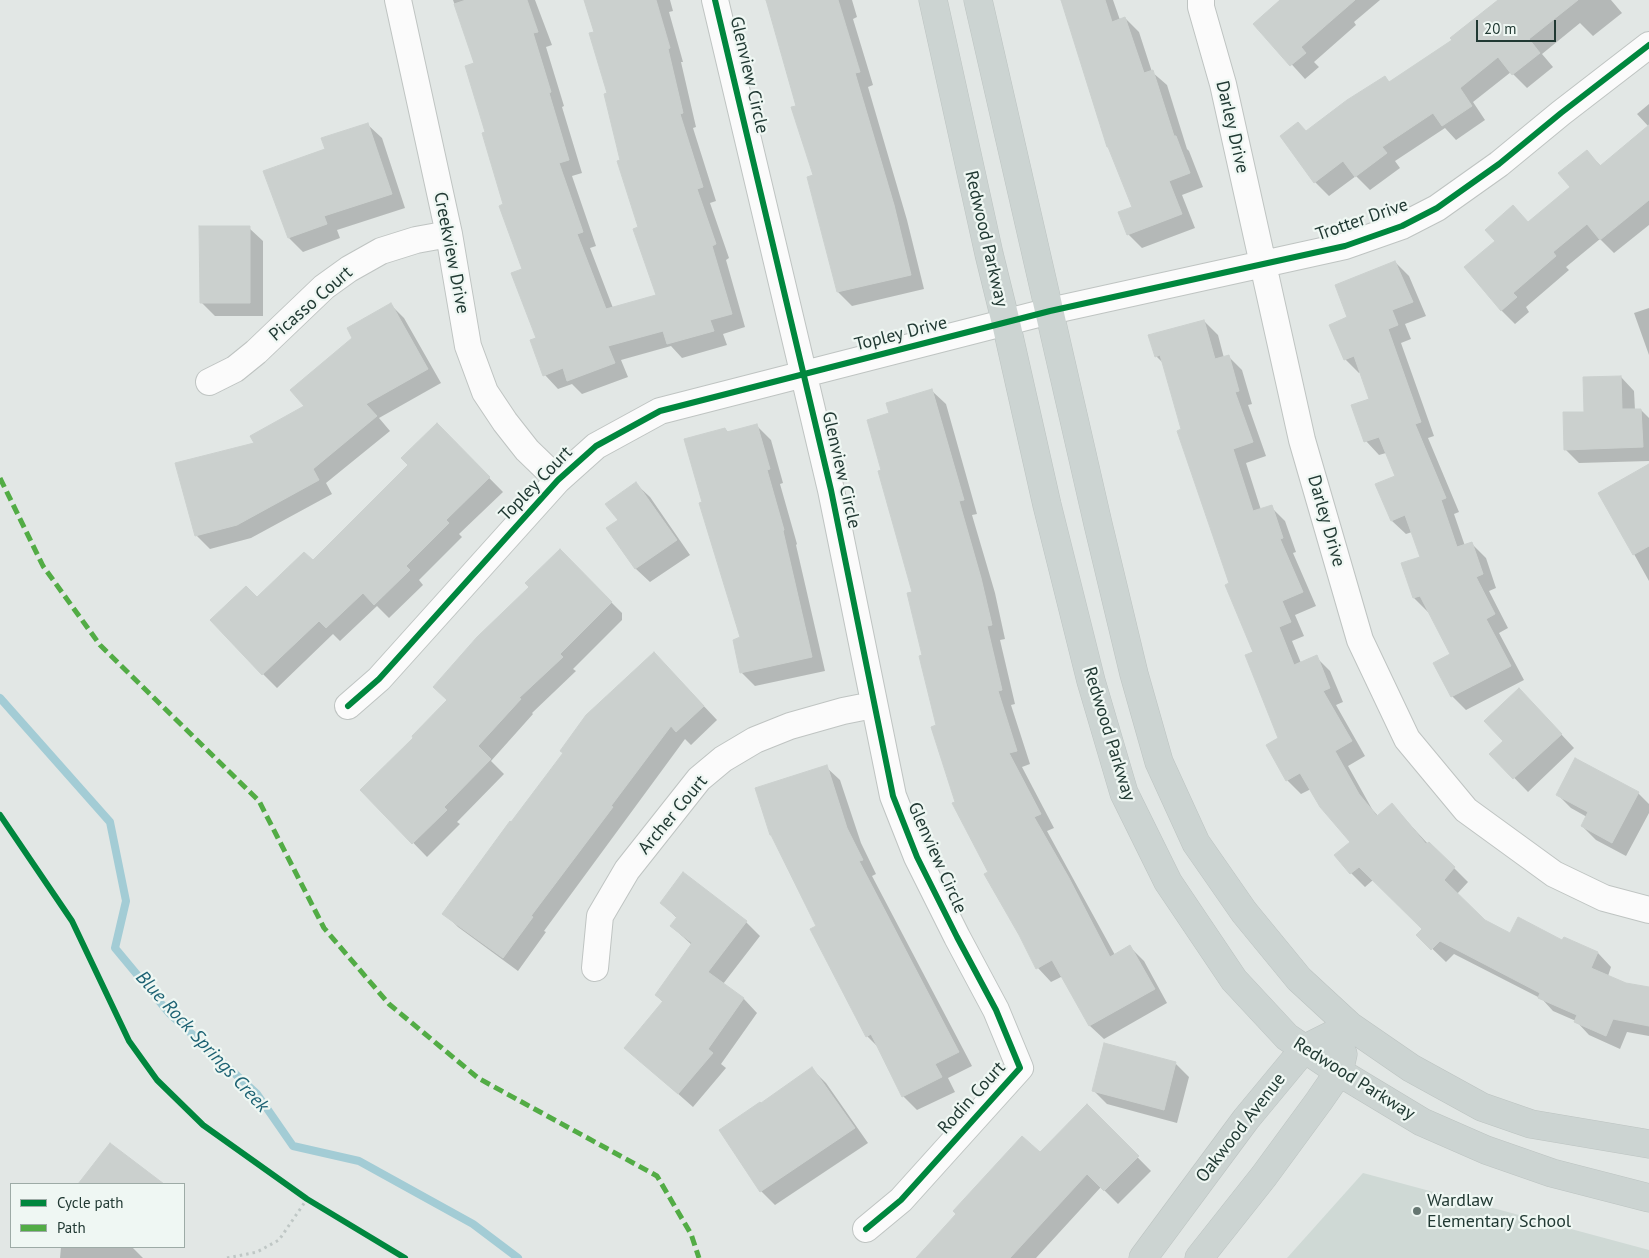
<!DOCTYPE html>
<html>
<head>
<meta charset="utf-8">
<style>
	body { margin:0 }
	#map { position:relative; width:1649px; height:1258px; overflow:hidden; background:#e2e7e5; font-family:"PT Sans",sans-serif }
	canvas { display:block }
	.legend { position:absolute; left:10px; top:1183px; width:175px; height:65px; box-sizing:border-box; background:#eff7f3; border:1px solid #9daba6; margin:0; padding:6px 9px; list-style:none; font-size:15px; color:#213933 }
	.legend li { display:flex; align-items:center; gap:10px; height:25px }
	.legend b { width:25px; border:1px solid #9daba6 }
	.scale { position:absolute; left:1476px; top:20px; width:80px; height:22px; box-sizing:border-box; border:2px solid #213933; border-top:0; padding-left:6px; font-size:15px; line-height:18px; white-space:nowrap; color:#213933; -webkit-text-stroke:4px #eff7f3; paint-order:stroke }
</style>
</head>
<body>
<div id="map">
<canvas width="1649" height="1258"></canvas>
<ul class="legend">
<li><b style="height:6px;background:#00873e"></b>Cycle path</li>
<li><b style="height:6px;background:#52ac45"></b>Path</li>
</ul>
<div class="scale">20 m</div>
</div>
<script>
const g = document.querySelector('canvas').getContext('2d');
g.lineJoin = 'round';
function paint(path, color) { g.fillStyle = color; g.fill(path, 'evenodd'); }
const toPath = rows => new Path2D(rows.map(r => 'M' + r).join(''));
function trace(path, color, width, dash) { g.strokeStyle = color; g.lineWidth = width; g.lineCap = dash ? 'butt' : 'round'; g.setLineDash(dash || []); g.stroke(path); }
function drawText(font, color, halo, rows, align = 'center') {
  g.font = font + ' "PT Sans",sans-serif'; g.lineWidth = 4.5; g.setLineDash([]); g.textBaseline = 'middle'; g.strokeStyle = halo; g.fillStyle = color; for (const [text, x, y, turn = 0] of rows) {
    g.save(); g.translate(x, y); g.rotate((+turn || 0) * Math.PI / 180); g.textAlign = isNaN(turn) ? turn : align; if (halo) g.strokeText(text, 0, 0); g.fillText(text, 0, 0); g.restore();
  }
}
const built = toPath([
	[1363,1173,1649,1250,1649,1258,1287,1258]
]);
const shadow = toPath([
	[453,0,535,0,552,45,546,47,564,106,562,107,582,173,572,176,596,246,590,248,613,308,657,296,622,161,595,33,586,0,670,0,673,11,669,12,683,62,681,62,696,127,693,128,716,201,710,203,729,258,726,260,745,327,723,334,727,345,682,358,671,346,621,360,628,377,582,394,572,384,558,389,545,375,523,270,505,205,487,133,476,64],
	[767,0,852,0,857,17,853,19,873,85,868,87,907,220,924,289,852,306,838,292,809,178,814,176,798,107],
	[1062,0,1113,0,1120,20,1125,18,1139,32,1152,72,1167,85,1187,149,1189,151,1203,187,1182,195,1195,228,1142,248,1128,234,1134,208],
	[1282,0,1380,0,1354,22,1356,25,1314,62,1319,67,1305,79,1255,24],
	[1515,0,1611,0,1622,13,1593,36,1580,23,1542,54,1553,67,1527,88,1511,72,1473,102,1485,120,1456,140,1445,128,1395,161,1400,168,1370,190,1356,176,1329,196,1315,182,1281,137,1307,132,1385,78,1390,83],
	[1649,104,1649,225,1614,253,1600,239,1566,267,1569,270,1526,307,1529,312,1515,324,1501,310,1529,223,1571,187,1587,152,1601,166,1649,127,1637,114],
	[368,125,382,138,405,208,337,230,340,238,303,252,289,238,265,172,326,149],
	[249,228,263,241,263,316,215,316,201,302],
	[1395,262,1409,276,1426,316,1405,324,1411,339,1401,343,1434,436,1428,438,1459,512,1454,514,1465,546,1472,544,1486,558,1496,588,1489,591,1508,628,1499,633,1524,680,1466,710,1452,696,1452,654,1429,611,1428,612,1414,598,1402,564,1422,557,1412,532,1406,534,1392,521,1397,477,1386,453,1379,455,1366,441,1371,400,1361,372,1359,373,1345,359,1349,318],
	[391,305,404,318,441,383,379,418,390,431,326,483,332,494,251,538,210,549,196,535,256,444,306,407,354,338],
	[1649,308,1649,355,1634,313],
	[1204,321,1218,335,1224,358,1228,356,1242,370,1252,404,1248,405,1266,456,1246,463,1261,510,1271,507,1285,521,1296,552,1293,553,1316,606,1295,615,1304,636,1292,641,1301,663,1316,657,1330,671,1343,702,1336,705,1365,756,1348,766,1372,809,1378,816,1392,805,1428,844,1429,843,1468,882,1457,894,1484,921,1511,934,1563,942,1564,939,1598,953,1611,967,1608,976,1626,984,1649,988,1649,1036,1627,1032,1620,1049,1589,1035,1576,1021,1553,1011,1542,999,1454,954,1446,962,1418,935,1424,929,1373,880,1365,887,1351,873,1351,842,1311,789,1301,794,1287,780,1280,738,1255,652,1230,584,1164,364,1156,356],
	[1621,377,1634,391,1635,410,1641,410,1649,418,1649,461,1579,463,1565,449,1585,413],
	[932,391,946,404,977,514,972,515,995,593,1005,639,1000,640,1015,704,1011,705,1030,764,1022,767,1054,828,1047,831,1115,955,1130,947,1144,961,1167,1003,1104,1039,1090,1026,1063,976,1051,982,1038,968,957,802,937,726,923,656,913,593,883,471,890,414],
	[437,425,503,492,459,534,462,537,419,580,423,585,389,618,377,606,340,641,333,634,277,688,263,674,257,598,313,562,409,465],
	[757,426,771,440,783,483,780,484,797,544,796,545,825,671,755,686,741,672,741,638,703,503,725,429,729,433],
	[1649,466,1649,581,1600,493],
	[636,484,650,497,690,555,650,582,636,569,608,529,619,521],
	[560,551,622,613,622,620,573,669,576,671,532,713,533,714,491,761,504,774,457,822,460,824,427,857,362,790,415,738,448,701,531,588],
	[668,668,717,720,691,745,685,739,544,931,546,932,518,971,458,927,444,913,564,754],
	[1533,704,1574,748,1528,792,1491,754,1505,741],
	[826,767,840,780,861,843,876,874,872,876,972,1066,948,1078,955,1092,917,1110,903,1096,880,1049,867,1036,818,927],
	[1638,793,1649,804,1649,813,1626,856,1596,840,1582,826,1587,817,1571,808,1557,794],
	[683,874,746,922,760,936,723,984,744,999,757,1013,721,1064,726,1068,693,1107,626,1048,664,1003,656,995,692,945,671,926,677,918,661,903],
	[1175,1063,1189,1077,1177,1123,1107,1104,1093,1090],
	[812,1069,826,1083,868,1143,775,1205,761,1191,720,1130,761,1104],
	[1087,1106,1151,1171,1118,1204,1101,1187,1036,1258,918,1258,1040,1153],
	[110,1145,158,1181,161,1184,80,1184],
	[61,1247,132,1247,143,1258,60,1258]
]);
const stream = toPath([
	[0,698,110,822,126,901,115,948,169,1013,257,1094,293,1146,359,1161,473,1224,518,1258]
]);
const building = toPath([
	[466,0,527,0,538,32,533,33,551,92,549,93,569,160,559,163,583,232,577,234,606,309,656,295,633,229,638,227,617,161,620,160,604,94,607,93,589,33,594,32,584,0,656,0,670,48,668,49,683,113,680,114,703,187,697,189,716,244,712,246,732,314,710,320,714,331,667,344,663,331,608,346,615,363,567,381,563,368,543,376,530,340,536,338,511,273,522,269,499,206,503,204,482,133,485,132,465,66,474,63,454,4,466,0],
	[766,0,838,0,860,72,855,73,894,205,911,275,837,292,807,177,813,175,791,107,796,106,766,0],
	[1061,0,1105,0,1112,22,1125,17,1144,73,1153,70,1174,136,1176,136,1190,173,1169,181,1182,214,1127,235,1118,212,1132,207,1108,147,1107,147,1061,0],
	[1280,0,1355,0,1301,47,1306,53,1290,66,1253,24,1280,0],
	[1498,0,1578,0,1529,39,1540,53,1512,75,1498,57,1460,88,1472,106,1442,126,1433,113,1382,147,1387,153,1355,177,1343,161,1314,183,1280,136,1298,122,1306,131,1347,100,1385,76,1389,82,1452,40,1450,38,1498,0],
	[368,123,392,194,324,216,327,224,288,238,263,171,325,149,321,138,368,123],
	[1649,125,1649,200,1600,240,1587,224,1553,252,1556,256,1513,293,1517,297,1501,311,1464,267,1495,241,1485,230,1513,205,1528,222,1570,187,1558,173,1587,150,1600,166,1649,125],
	[199,226,250,226,250,303,200,303,199,226],
	[1395,261,1413,302,1392,310,1398,325,1388,329,1421,422,1415,424,1446,498,1441,500,1457,547,1472,542,1483,574,1476,577,1495,614,1486,619,1511,666,1451,697,1433,663,1450,654,1420,596,1413,598,1401,563,1420,557,1405,515,1391,521,1375,484,1395,476,1379,437,1364,442,1351,405,1369,399,1354,356,1344,360,1329,325,1347,317,1335,285,1395,261],
	[391,303,428,369,366,404,377,416,313,469,319,480,237,525,195,536,175,463,254,443,250,436,304,406,290,390,352,338,347,328,391,303],
	[1204,320,1215,359,1229,355,1239,391,1235,392,1253,442,1233,449,1253,511,1272,505,1283,538,1280,539,1303,592,1282,601,1291,622,1279,627,1294,665,1317,655,1330,688,1323,691,1352,741,1335,751,1359,794,1377,816,1392,803,1426,844,1429,842,1455,867,1444,880,1485,920,1510,933,1518,917,1562,940,1564,937,1598,952,1591,968,1626,983,1649,987,1649,1026,1613,1019,1606,1036,1574,1022,1577,1015,1538,998,1540,993,1440,941,1431,950,1416,935,1422,929,1359,867,1350,874,1334,855,1350,842,1320,807,1300,773,1286,781,1266,745,1278,738,1245,655,1253,652,1225,585,1229,583,1177,431,1181,429,1160,355,1155,357,1148,335,1204,320],
	[1621,376,1622,409,1641,409,1643,447,1564,450,1563,412,1584,412,1583,377,1621,376],
	[932,389,964,500,959,501,981,578,992,625,987,626,1002,690,998,691,1017,751,1009,753,1041,814,1034,817,1069,878,1110,957,1130,945,1155,989,1089,1026,1052,960,1036,969,1019,935,984,874,988,872,952,803,955,802,931,727,936,725,919,656,922,655,907,593,912,592,878,471,881,470,867,420,889,413,886,403,932,389],
	[437,423,490,477,446,520,449,523,406,566,410,570,374,605,363,593,326,628,319,621,262,675,210,620,246,586,257,597,304,552,313,560,408,465,401,458,437,423],
	[757,424,770,469,767,470,784,530,783,531,812,657,740,673,733,640,740,637,699,503,702,502,684,439,725,428,727,432,757,424],
	[1649,464,1649,546,1633,555,1598,493,1649,464],
	[636,482,677,540,635,569,606,528,618,520,605,504,636,482],
	[560,549,612,602,560,654,563,657,519,698,521,699,478,746,491,759,444,807,447,810,412,844,360,790,413,738,412,736,447,700,433,687,477,637,529,587,525,583,560,549],
	[654,652,704,706,676,732,671,726,611,806,613,807,531,916,533,917,503,958,442,914,510,821,511,822,563,753,560,751,586,715,654,652],
	[1519,688,1562,734,1513,779,1489,754,1503,741,1484,721,1519,688],
	[1575,758,1639,792,1612,843,1581,826,1588,812,1556,795,1575,758],
	[827,765,847,828,863,860,859,861,959,1052,935,1064,942,1077,902,1097,871,1034,866,1037,810,929,816,926,771,835,770,835,755,788,827,765],
	[683,872,747,921,708,972,744,998,708,1049,713,1053,678,1094,624,1048,663,1001,655,995,692,943,670,926,677,917,660,903,683,872],
	[1104,1043,1176,1062,1164,1110,1092,1091,1104,1043],
	[812,1067,855,1128,760,1192,719,1130,760,1102,761,1103,812,1067],
	[1087,1104,1139,1156,1104,1191,1087,1174,1010,1258,916,1258,956,1214,953,1211,1022,1136,1040,1152,1087,1104],
	[110,1143,164,1184,78,1184,110,1143]
]);
const path = toPath([
	[227,1258,257,1252,279,1240,307,1199]
]);
const minor = toPath([
	[398,0,449,234,468,346,485,392,505,422,527,450,558,480],
	[715,0,831,490,893,796,917,857,957,937,996,1010,1020,1068,901,1200,866,1229],
	[1201,0,1201,7,1223,84,1302,440,1360,640,1407,739,1466,810,1554,874,1604,898,1649,910],
	[209,382,235,369,256,352,324,287,349,269,381,251,416,240,449,234],
	[348,706,379,679,558,480,596,446,660,411,1050,311,1345,246,1402,226,1437,208,1499,164,1561,113,1649,45],
	[595,968,600,916,627,870,699,779,723,759,755,740,790,726,843,711,873,705]
]);
const major = toPath([
	[933,0,989,254,1006,323,1047,505,1091,681,1124,793,1168,882,1234,980,1287,1037,1339,1072,1422,1122,1486,1150,1552,1173,1649,1198],
	[978,0,1098,524,1134,674,1159,762,1196,843,1244,912,1299,979,1350,1026,1411,1068,1482,1107,1531,1124,1649,1144],
	[1143,1258,1246,1119,1304,1049,1350,1026],
	[1199,1258,1264,1176,1319,1101,1339,1072,1343,1054]
]);
const quiet = toPath([
	[0,478,43,566,100,645,259,801,324,928,389,1004,478,1078,657,1176,691,1234,699,1258]
]);
const cycleway = toPath([
	[715,0,831,490,893,796,917,857,957,937,996,1010,1020,1068,901,1200,866,1229],
	[348,706,379,679,558,480,596,446,660,411,1050,311,1345,246,1402,226,1437,208,1499,164,1561,113,1649,45],
	[0,815,72,921,129,1041,157,1080,203,1125,307,1199,405,1258]
]);
const markers = [
	[1417,1211,5,"#657671"]
];
const streetNames = [
	["Glenview Circle",749,75,77],
	["Darley Drive",1232,127,77],
	["Trotter Drive",1362,220,-19],
	["Redwood Parkway",986,239,77],
	["Creekview Drive",451,253,79],
	["Picasso Court",311,304,-41],
	["Topley Drive",901,334,-14],
	["Glenview Circle",841,470,77],
	["Topley Court",536,484,-46],
	["Darley Drive",1326,521,74],
	["Redwood Parkway",1109,734,73],
	["Archer Court",673,815,-50],
	["Glenview Circle",937,858,66],
	["Redwood Parkway",1354,1079,32],
	["Rodin Court",972,1098,-48],
	["Oakwood Avenue",1241,1128,-52]
];
const poiNames = [
	["Wardlaw",1427,1201],
	["Elementary School",1427,1222]
];
const waterNames = [
	["Blue Rock Springs Creek",202,1042,47]
];
paint(built, '#cfd9d5');
paint(shadow, '#0003');
trace(stream, '#a3ccd5', 8);
paint(building, '#cbd0ce');
trace(building, '#cbd0ce', 1);
trace(minor, '#bfc4c2', 28);
trace(major, '#bcc3c1', 29);
trace(path, '#bfc7c5', 3, [2.5, 4]);
trace(minor, '#fbfbfb', 26);
trace(major, '#ccd4d2', 28);
trace(quiet, '#52ac45', 5, [10, 5]);
trace(cycleway, '#00873e', 6);
for (const [x, y, r, color] of markers) { const dot = new Path2D(); dot.arc(x, y, r, 0, 2 * Math.PI); g.fillStyle = color; g.fill(dot); trace(dot, '#eff7f3', 2); }
drawText('18px', '#213933', '#eff7f3', streetNames);
drawText('18px', '#213933', '#eff7f3', poiNames, 'left');
drawText('italic 19px', '#1d6273', '#eff7f3', waterNames);
</script>
</body>
</html>
